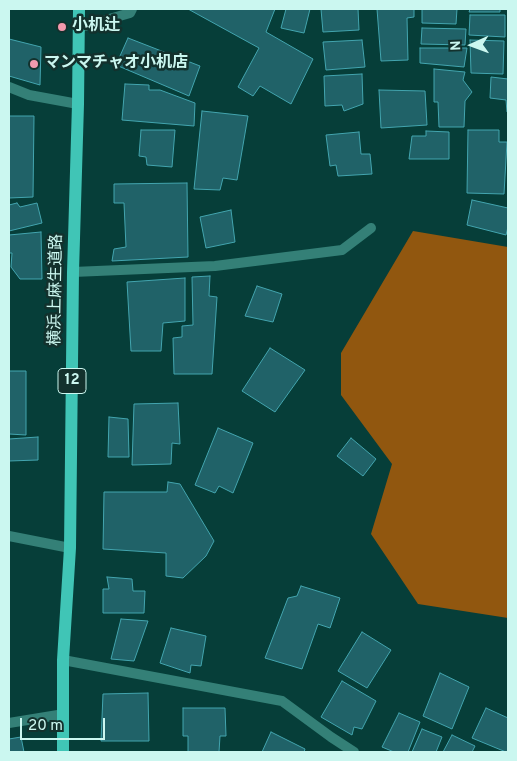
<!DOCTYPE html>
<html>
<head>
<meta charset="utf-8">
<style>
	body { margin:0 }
	#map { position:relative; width:517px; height:761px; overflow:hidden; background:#063e39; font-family:Overpass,sans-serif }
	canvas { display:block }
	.frame { position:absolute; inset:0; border:10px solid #cbf7f0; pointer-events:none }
	.north { position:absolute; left:447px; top:20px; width:50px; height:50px; -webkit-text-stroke:4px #13312d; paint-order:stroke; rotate:268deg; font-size:14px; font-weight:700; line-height:20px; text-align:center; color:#cbf7f0 }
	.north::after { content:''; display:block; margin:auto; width:18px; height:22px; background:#cbf7f0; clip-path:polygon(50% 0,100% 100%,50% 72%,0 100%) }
	.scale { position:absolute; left:20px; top:718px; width:85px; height:22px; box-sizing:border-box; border:2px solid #cbf7f0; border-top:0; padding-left:6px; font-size:15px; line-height:18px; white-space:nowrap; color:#cbf7f0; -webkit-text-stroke:4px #13312d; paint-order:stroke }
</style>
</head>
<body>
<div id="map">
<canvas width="517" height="761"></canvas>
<div class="frame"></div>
<div class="north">N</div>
<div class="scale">20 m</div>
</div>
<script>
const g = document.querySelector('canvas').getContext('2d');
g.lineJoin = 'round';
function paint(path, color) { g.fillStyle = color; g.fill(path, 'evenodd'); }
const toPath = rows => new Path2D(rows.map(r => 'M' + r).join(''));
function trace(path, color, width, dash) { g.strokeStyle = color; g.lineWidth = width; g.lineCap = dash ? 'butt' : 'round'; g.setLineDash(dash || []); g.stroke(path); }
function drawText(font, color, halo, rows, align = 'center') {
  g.font = font + ' Overpass,"Noto Sans JP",sans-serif'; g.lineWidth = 5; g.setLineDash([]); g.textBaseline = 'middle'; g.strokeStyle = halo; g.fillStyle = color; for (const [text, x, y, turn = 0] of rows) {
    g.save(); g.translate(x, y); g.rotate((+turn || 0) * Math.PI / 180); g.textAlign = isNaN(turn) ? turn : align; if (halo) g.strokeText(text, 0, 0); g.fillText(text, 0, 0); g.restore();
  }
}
const forest = toPath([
	[413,231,508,247,508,618,418,604,371,534,392,464,341,395,341,353]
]);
const building = toPath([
	[188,9,275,9,266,32,313,59,291,104,260,86,253,96,238,87,259,48,188,9],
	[286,9,310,9,304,33,281,28,286,9],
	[321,9,358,9,359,30,323,32,321,9],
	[377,9,414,9,414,17,407,18,408,60,381,61,377,9],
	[422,9,457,9,456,24,422,23,422,9],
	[470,9,500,9,500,12,469,12,470,9],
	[470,15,505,15,505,37,469,35,470,15],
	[422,28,466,29,465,45,421,44,422,28],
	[128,38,200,66,189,96,116,65,128,38],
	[9,39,41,47,40,85,9,76,9,39],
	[362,40,365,67,326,70,323,42,362,40],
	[470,40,504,41,503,74,471,73,470,40],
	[420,48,467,48,464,67,420,63,420,48],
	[434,69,465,72,463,80,472,92,465,101,464,127,439,127,438,102,434,102,434,69],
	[362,74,363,104,344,111,342,105,325,106,324,76,362,74],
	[508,75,508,112,507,112,506,100,490,98,491,77,508,79,508,75],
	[125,84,149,85,149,90,160,90,195,103,194,126,122,120,125,84],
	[379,90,425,91,427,125,381,128,379,90],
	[202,111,248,116,237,180,223,178,220,190,194,189,202,111],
	[9,116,34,116,33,197,9,198,9,116],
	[141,130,175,130,172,167,147,165,146,157,139,156,141,130],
	[468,130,499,130,499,142,507,142,504,194,467,193,468,130],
	[426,131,449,132,449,159,409,159,412,136,426,136,426,131],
	[359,132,361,154,370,154,372,174,338,176,336,165,330,166,326,135,359,132],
	[187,183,188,257,112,261,114,249,126,247,124,203,114,203,114,184,187,183],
	[472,200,508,208,508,227,506,235,467,225,472,200],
	[17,203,20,207,37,203,42,223,9,231,9,205,17,203],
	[231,210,235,242,206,248,200,217,231,210],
	[41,232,42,279,20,279,11,267,12,253,9,253,9,235,41,232],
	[210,276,209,296,217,297,212,374,174,374,173,338,182,337,182,326,193,325,192,277,210,276],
	[185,278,185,321,163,323,161,351,131,351,127,282,185,278],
	[257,286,282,294,273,322,245,316,257,286],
	[270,348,305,370,275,412,242,391,270,348],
	[9,371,26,371,26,435,9,434,9,371],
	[178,403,180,444,172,443,171,464,132,465,134,404,178,403],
	[109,417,128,419,129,457,108,457,109,417],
	[218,428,253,443,233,493,219,486,215,493,195,485,218,428],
	[38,437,38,460,9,461,9,439,38,437],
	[351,438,376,459,363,476,337,456,351,438],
	[168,482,180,484,214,541,206,556,183,578,166,576,166,553,103,549,104,492,167,492,168,482],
	[107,577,132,579,133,591,145,591,144,613,103,613,103,589,109,589,107,577],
	[301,586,340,598,330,628,318,624,302,669,265,658,288,598,297,596,301,586],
	[121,619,148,621,134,661,111,659,121,619],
	[171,628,206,636,201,666,191,665,190,673,160,663,171,628],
	[362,632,391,650,367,688,338,671,362,632],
	[440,673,469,687,452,729,423,716,440,673],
	[342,681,376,701,362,729,354,727,352,735,321,717,342,681],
	[148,693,149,741,101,741,103,694,148,693],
	[183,708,225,708,226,736,220,736,219,752,188,752,188,736,183,736,183,708],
	[486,708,508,718,508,752,506,752,472,738,486,708],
	[399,713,420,722,408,752,394,752,382,747,399,713],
	[422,729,442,737,436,752,412,752,422,729],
	[271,732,305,749,304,752,262,752,271,732],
	[452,735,475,746,472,752,443,752,452,735],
	[21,737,24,752,9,752,9,739,21,737]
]);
const service = toPath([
	[9,536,70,548],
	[9,723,64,714]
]);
const minor = toPath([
	[78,28,130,13,132,9],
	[9,87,29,95,78,104],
	[73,272,215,266,342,250,371,228],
	[63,660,282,701,331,737,354,752]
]);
const primary = toPath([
	[63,752,63,660,70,548,73,272,78,104,79,9]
]);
const markers = [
	[62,27,5,"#f29aae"],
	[34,64,5,"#f29aae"]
];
const shields = [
	[72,381,28]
];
const shieldNames = [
	["12",72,381]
];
const poiNames = [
	["小机辻",72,27],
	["マンマチャオ小机店",44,64]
];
const streetNames = [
	["横浜上麻生道路",57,290,-89]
];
paint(forest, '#91570f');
paint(building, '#206268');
trace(building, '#43a5af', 1);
trace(service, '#348077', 10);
trace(minor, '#348077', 10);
trace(primary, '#40c5b6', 12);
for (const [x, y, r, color] of markers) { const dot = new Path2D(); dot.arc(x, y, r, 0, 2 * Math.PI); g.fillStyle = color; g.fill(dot); trace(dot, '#13312d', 2); }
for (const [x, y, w] of shields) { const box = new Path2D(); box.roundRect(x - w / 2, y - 12.5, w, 25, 4); g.fillStyle = '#13312d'; g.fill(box); trace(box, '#cbf7f0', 1); }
drawText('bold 15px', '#cbf7f0', null, shieldNames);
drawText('bold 16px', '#cbf7f0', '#13312d', poiNames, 'left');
drawText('16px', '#cbf7f0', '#13312d', streetNames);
</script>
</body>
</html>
